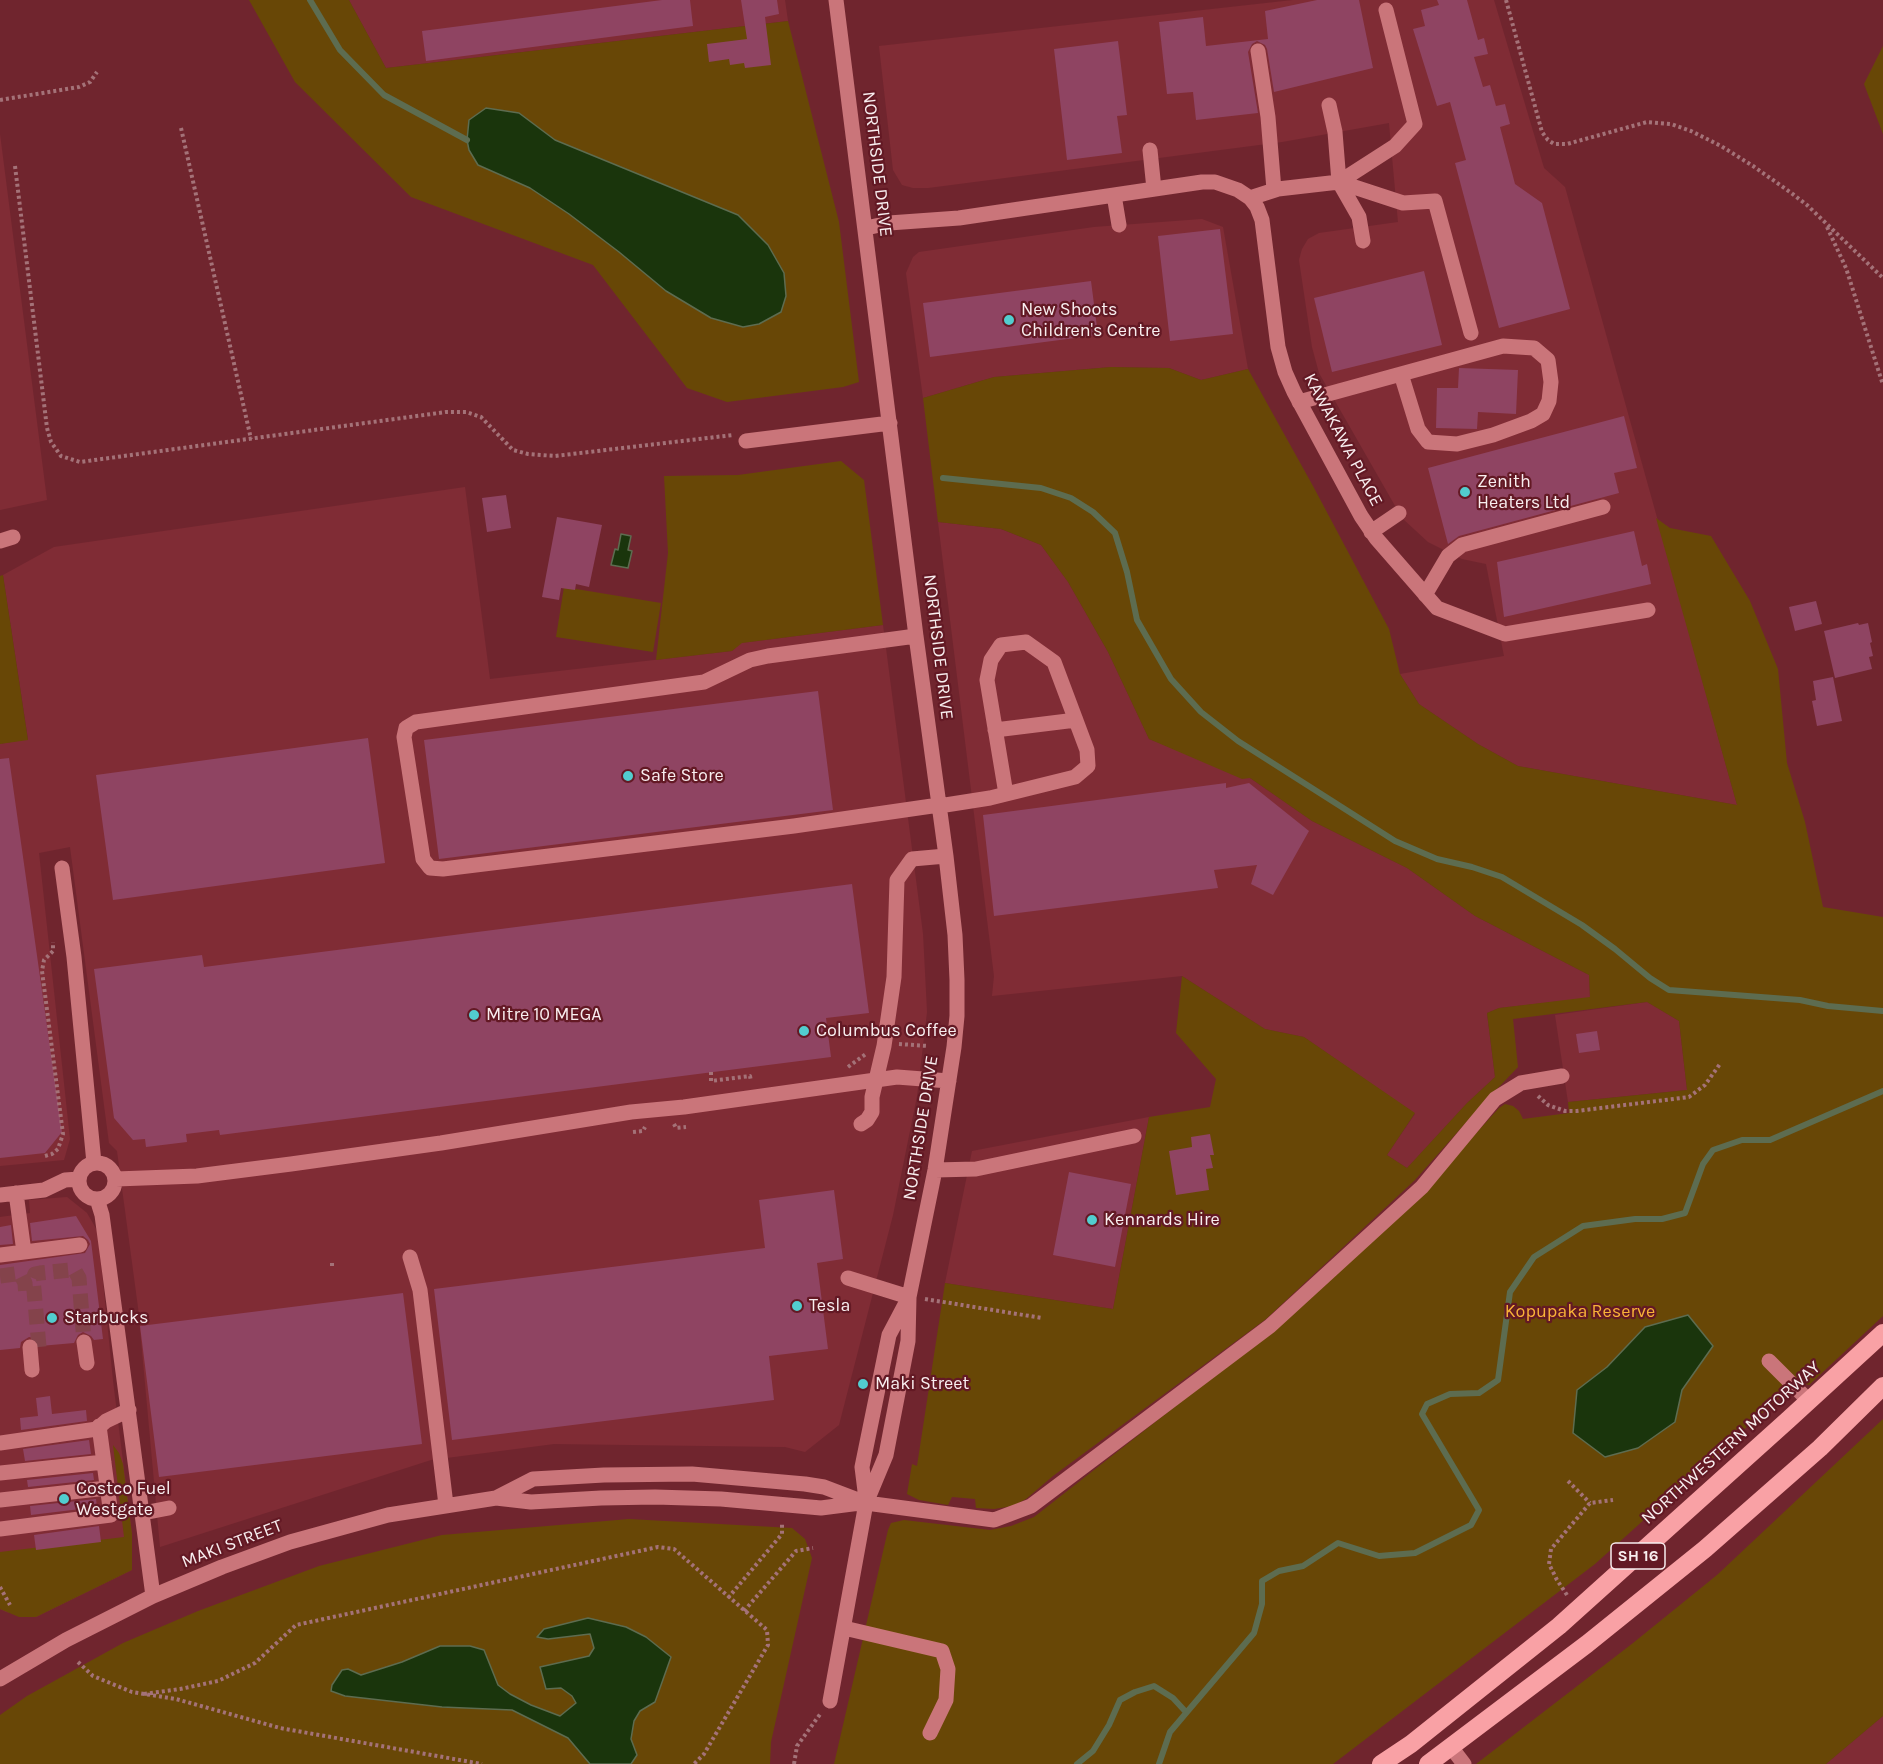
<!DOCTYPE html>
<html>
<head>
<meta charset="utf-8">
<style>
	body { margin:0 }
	canvas { display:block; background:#70252e }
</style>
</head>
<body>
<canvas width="1883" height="1764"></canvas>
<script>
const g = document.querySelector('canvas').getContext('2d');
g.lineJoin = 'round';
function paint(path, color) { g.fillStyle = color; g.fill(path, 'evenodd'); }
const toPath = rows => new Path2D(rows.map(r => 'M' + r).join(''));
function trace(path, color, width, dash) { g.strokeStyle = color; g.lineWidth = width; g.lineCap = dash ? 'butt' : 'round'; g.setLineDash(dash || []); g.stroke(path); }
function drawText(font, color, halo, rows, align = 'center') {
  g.font = font + ' Karla,sans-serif'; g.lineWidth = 4.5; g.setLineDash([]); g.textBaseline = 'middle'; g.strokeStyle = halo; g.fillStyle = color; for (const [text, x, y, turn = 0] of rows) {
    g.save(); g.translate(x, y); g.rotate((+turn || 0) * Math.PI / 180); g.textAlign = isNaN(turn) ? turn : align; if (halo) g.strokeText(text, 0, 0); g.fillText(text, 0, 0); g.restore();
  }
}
const built = toPath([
	[349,0,785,0,788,21,386,68],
	[1293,0,1494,0,1544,168,1565,187,1737,805,1518,766,1478,744,1419,704,1400,674,1504,656,1486,564,1462,559,1428,542,1402,518,1319,373,1312,347,1299,260,1302,249,1308,239,1319,233,1398,222,1389,123,1282,142,928,188,913,188,902,185,893,170,879,46],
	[0,134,47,500,0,510],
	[1202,219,1223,227,1248,369,1201,380,1169,368,1111,367,994,377,923,398,906,273,913,257,919,252,1094,227],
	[465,487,490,679,732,651,741,643,883,625,923,934,927,1012,917,1096,893,1215,839,1425,805,1452,785,1447,554,1444,431,1460,160,1547,138,1307,117,1151,109,1143,70,847,39,853,70,1139,64,1160,0,1166,0,744,28,739,3,575,54,547],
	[938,522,1001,529,1041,545,1068,582,1108,652,1149,739,1250,778,1312,821,1407,868,1475,916,1589,975,1590,998,1499,1008,1487,1013,1495,1077,1467,1103,1407,1168,1387,1155,1415,1114,1304,1037,1265,1029,1182,976,992,996,994,976],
	[1647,1002,1679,1021,1687,1090,1568,1102,1555,1015],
	[1149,1117,1113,1309,945,1283,972,1151],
	[67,1197,87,1213,98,1232,113,1381,132,1534,132,1570,36,1617,6,1612,0,1609,0,1217,30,1213,29,1200],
	[1883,1716,1883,1764,1826,1764]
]);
const green = toPath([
	[249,0,349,0,386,68,788,21,839,222,859,382,843,387,727,402,687,388,593,265,411,197,295,82],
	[1883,46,1883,134,1864,84],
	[1111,367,1169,368,1201,380,1248,369,1313,486,1389,629,1400,674,1419,704,1478,744,1518,766,1737,805,1656,518,1670,528,1711,536,1750,601,1778,669,1787,763,1805,822,1823,907,1883,917,1883,1316,1809,1385,1801,1383,1800,1379,1595,1564,1333,1764,834,1764,888,1530,891,1523,904,1520,990,1530,1011,1526,1034,1517,1283,1322,1446,1166,1499,1108,1505,1104,1513,1106,1519,1111,1523,1119,1569,1113,1568,1102,1687,1090,1679,1021,1647,1002,1513,1019,1518,1067,1477,1110,1415,1180,1266,1319,1053,1476,1026,1499,1013,1506,994,1509,976,1508,975,1499,952,1497,948,1505,919,1500,907,1494,912,1464,917,1466,945,1283,1113,1309,1149,1117,1210,1107,1216,1079,1176,1033,1182,976,1265,1029,1304,1037,1415,1113,1387,1155,1407,1168,1467,1103,1495,1077,1487,1013,1499,1008,1590,997,1589,975,1475,916,1407,868,1312,821,1250,778,1242,779,1149,739,1108,652,1068,582,1041,545,1001,529,938,522,923,398,994,377],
	[841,461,864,480,883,625,742,643,732,651,656,660,668,553,664,476,738,475],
	[3,575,28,740,0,744,0,576],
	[564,587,661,603,653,652,556,637],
	[1883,1419,1883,1716,1826,1764,1476,1764,1633,1643,1717,1575],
	[113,1445,119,1453,123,1464,132,1534,132,1570,36,1617,19,1617,0,1609,0,1552,124,1537],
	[629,1519,792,1528,805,1539,812,1558,771,1742,770,1764,0,1764,0,1715,27,1696,123,1643,198,1611,319,1566,442,1535]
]);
const water = toPath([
	[486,108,519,113,555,140,738,215,768,245,784,273,786,296,781,312,759,324,743,327,711,318,666,291,619,252,569,214,530,188,478,165,469,150,467,140,469,120,486,108],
	[621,534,631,536,628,550,632,551,628,568,611,565,615,549,618,550,621,534],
	[1688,1315,1713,1346,1682,1390,1675,1422,1638,1448,1605,1457,1573,1433,1577,1390,1607,1367,1645,1327,1688,1315],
	[588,1618,626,1627,646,1637,671,1657,655,1702,640,1711,634,1721,631,1739,637,1755,631,1764,590,1764,568,1738,512,1710,442,1707,345,1696,331,1691,332,1685,342,1670,348,1669,361,1675,402,1662,440,1646,470,1646,484,1650,498,1685,510,1694,531,1705,560,1716,576,1703,572,1696,561,1688,546,1689,540,1667,589,1656,594,1648,590,1634,548,1639,537,1637,544,1629,588,1618]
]);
const stream = toPath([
	[310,0,340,50,384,95,467,140],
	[943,478,1041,488,1071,498,1093,512,1115,533,1127,572,1137,620,1171,679,1201,712,1238,741,1395,841,1437,859,1472,867,1502,877,1582,925,1615,949,1650,978,1669,990,1800,1000,1828,1006,1883,1011],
	[1077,1764,1093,1751,1109,1725,1120,1700,1135,1692,1154,1686,1173,1698,1185,1711],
	[1159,1764,1170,1732,1254,1633,1262,1604,1262,1581,1279,1571,1303,1566,1338,1543,1379,1556,1415,1553,1471,1525,1479,1510,1422,1414,1427,1404,1450,1394,1479,1393,1498,1380,1510,1292,1534,1257,1583,1226,1635,1219,1662,1219,1685,1213,1703,1164,1713,1150,1742,1140,1770,1140,1883,1091]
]);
const building = toPath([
	[662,0,690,0,693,26,426,61,422,31],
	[741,0,777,0,779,14,765,17,771,65,745,68,744,63,730,65,729,59,709,62,707,44,747,39],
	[1317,0,1359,0,1373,68,1274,92,1267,49,1265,45,1257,41,1252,44,1248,52,1258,113,1196,120,1193,92,1167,94,1159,22,1203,17,1206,46,1268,39,1265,11],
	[1437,0,1467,0,1478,40,1484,38,1488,54,1474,57,1483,87,1490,85,1496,106,1505,104,1510,124,1500,127,1515,184,1542,203,1570,309,1499,328,1455,163,1466,160,1450,102,1437,106,1413,29,1425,26,1421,10,1439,5],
	[1118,41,1127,115,1117,116,1122,153,1067,160,1054,49],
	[1220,229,1233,334,1170,341,1158,236],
	[1424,271,1442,345,1332,372,1314,298],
	[1091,281,1098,335,930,357,923,303],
	[1459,368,1518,370,1516,414,1478,412,1477,429,1436,428,1437,388,1458,388],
	[1624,416,1637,468,1614,473,1619,493,1459,536,1448,544,1428,468],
	[506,495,511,528,487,532,482,498],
	[557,517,602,525,589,587,576,584,575,590,561,588,559,600,542,597],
	[1634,531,1642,566,1647,564,1651,584,1504,617,1497,562],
	[1816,601,1822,624,1795,631,1789,607],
	[1858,623,1859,625,1868,623,1872,642,1870,643,1873,656,1869,657,1872,669,1835,678,1824,631],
	[1833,677,1842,721,1817,726,1812,701,1816,700,1813,681],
	[818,691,833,810,439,859,424,740],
	[368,738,385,863,113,900,96,775],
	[9,758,62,1132,45,1153,0,1158,0,759],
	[1226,783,1226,788,1249,783,1309,831,1273,895,1251,884,1257,865,1214,870,1218,888,994,916,983,815],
	[852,884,869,1013,826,1018,831,1057,220,1135,219,1130,186,1134,187,1142,146,1147,145,1139,133,1140,114,1118,94,969,202,955,204,967],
	[1597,1031,1600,1050,1579,1053,1576,1034],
	[1210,1134,1214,1155,1210,1155,1213,1168,1206,1169,1209,1190,1176,1195,1169,1151,1192,1147,1191,1137],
	[1069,1172,1131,1184,1115,1267,1053,1255],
	[834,1190,843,1259,817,1263,828,1349,769,1356,774,1400,452,1440,434,1289,765,1248,759,1200],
	[76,1216,91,1241,103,1339,94,1340,91,1336,83,1332,78,1335,74,1343,40,1346,35,1338,29,1337,21,1342,20,1348,0,1350,0,1265,85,1253,90,1244,88,1240,83,1236,32,1241,30,1223],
	[11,1225,13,1244,0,1245,0,1227],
	[403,1293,422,1444,159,1477,140,1326],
	[50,1396,52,1414,86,1410,87,1421,21,1430,20,1418,38,1416,36,1398],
	[89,1440,91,1454,25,1461,23,1449],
	[93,1473,94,1480,28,1487,27,1480],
	[96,1499,97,1507,31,1515,30,1506],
	[99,1526,101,1542,36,1550,34,1535]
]);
const minorTunnel = toPath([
	[0,1276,15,1274,21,1275,25,1283,26,1298],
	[39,1347,33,1279,35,1274,40,1273,70,1270,75,1271,79,1278,84,1342]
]);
const path = toPath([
	[1506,0,1542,132,1548,140,1554,144,1567,144,1647,122,1671,124,1691,131,1721,146,1753,166,1790,192,1807,205,1883,278],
	[0,100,79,87,90,82,97,72],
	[181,128,251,439],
	[15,166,47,428,51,442,61,456,80,462,446,412,466,412,481,417,513,450,528,454,555,456,733,435],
	[1827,227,1846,268,1883,385],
	[899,1044,928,1046],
	[848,1067,866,1054],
	[711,1072,711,1081,750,1076,751,1081],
	[1538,1096,1548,1105,1565,1111,1577,1111,1689,1097,1705,1085,1720,1064],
	[674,1124,676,1128,686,1127],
	[633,1132,643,1131,645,1127],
	[45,1156,52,1154,58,1149,63,1134,42,971,44,960,53,951,53,942],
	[332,1263,332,1267],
	[925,1299,1042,1318],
	[1568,1481,1590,1503],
	[0,1587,10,1605],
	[1567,1595,1557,1580,1549,1564,1551,1549,1590,1503,1613,1500],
	[728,1598,782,1534,782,1522],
	[744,1611,796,1551,813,1548],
	[78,1662,93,1676,132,1692,176,1699,280,1728,482,1764],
	[144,1694,180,1689,218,1681,255,1663,296,1625,658,1547,674,1549,767,1630,768,1645,704,1754,694,1764],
	[794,1764,797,1746,821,1713]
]);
const minor = toPath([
	[1258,51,1268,117,1274,190],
	[1329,105,1335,132,1339,182,1359,217,1363,241],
	[1150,150,1154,189],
	[1339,182,1395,146,1415,124,1386,10],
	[1114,195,1119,225],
	[1250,198,1278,189,1339,182,1403,203,1435,201,1471,333],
	[866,228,889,223,959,218,1202,182,1215,182,1238,190,1250,198,1257,207,1262,220,1278,347,1285,372,1294,392,1361,516,1376,538,1437,608,1505,634,1648,610],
	[1299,402,1503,346,1534,348,1548,360,1551,382,1549,401,1543,414,1531,421,1493,435,1457,444,1428,442,1418,429,1401,374],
	[746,441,890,423],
	[1371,532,1399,513],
	[0,541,13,537],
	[1425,595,1448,556,1462,545,1603,507],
	[916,636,768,656,750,660,704,682,416,722,406,728,404,737,423,859,430,868,443,869,794,826,939,805],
	[995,730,1076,720],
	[939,806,990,798,1075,777,1088,766,1087,750,1054,662,1026,642,1001,645,991,660,987,680,1006,794],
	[62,868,74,957,94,1163],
	[861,1124,867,1120,872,1112,872,1097,884,1046,894,977,897,880,912,859,946,856],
	'79 1181a18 18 0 1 1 36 0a18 18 0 1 1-36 0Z',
	[935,1170,976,1169,1134,1136],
	[116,1179,197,1176,291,1164,441,1143,631,1112,684,1107,897,1077,949,1081],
	[16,1193,24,1252],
	[0,1195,44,1190,65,1180,79,1179],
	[97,1199,102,1215,153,1596],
	[0,1255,80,1245],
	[410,1257,420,1290,446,1505],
	[848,1278,909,1297],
	[84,1342,87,1363],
	[30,1347,32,1370],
	[1769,1361,1809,1401],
	[0,1443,97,1429,106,1421,129,1410],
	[0,1473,104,1462],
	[496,1498,533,1479,604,1475,692,1474,805,1484,824,1487,866,1503,994,1520,1031,1506,1270,1326,1422,1187,1495,1099,1521,1083,1562,1076],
	[866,1499,862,1467,889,1335,908,1299],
	[0,1500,107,1488],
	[143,1513,169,1508],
	[0,1529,111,1515,99,1426],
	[844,1628,942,1651,948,1669,946,1700,930,1733],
	[0,1679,66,1640,153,1596,222,1567,290,1542,388,1515,496,1498,531,1502,601,1498,655,1497,721,1499,821,1508,860,1503],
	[830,1701,866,1503,886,1455,908,1341,909,1297,935,1170,954,1047,957,1016,957,980,955,935,946,856,916,636,836,0],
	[1451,1747,1464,1764]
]);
const highway = toPath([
	[1381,1764,1411,1744,1559,1626,1788,1420,1883,1333],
	[1428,1764,1587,1644,1705,1549,1820,1448,1883,1386]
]);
const markers = [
	[1009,320,6,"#52cdcf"],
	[1465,492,6,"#52cdcf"],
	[628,776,6,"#52cdcf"],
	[474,1015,6,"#52cdcf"],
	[804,1031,6,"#52cdcf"],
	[1092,1220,6,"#52cdcf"],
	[797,1306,6,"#52cdcf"],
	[52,1318,6,"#52cdcf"],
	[863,1384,6,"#52cdcf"],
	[64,1499,6,"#52cdcf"]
];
const shields = [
	[1638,1556,54]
];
const shieldNames = [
	["SH 16",1638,1556]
];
const streetNames = [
	["NORTHSIDE DRIVE",877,164,83],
	["KAWAKAWA PLACE",1343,440,62],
	["NORTHSIDE DRIVE",938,647,83],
	["NORTHSIDE DRIVE",921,1128,-81],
	["NORTHWESTERN MOTORWAY",1731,1443,-42],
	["MAKI STREET",232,1544,-21]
];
const poiNames = [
	["New Shoots",1021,310],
	["Children's Centre",1021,331],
	["Zenith",1477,482],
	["Heaters Ltd",1477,503],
	["Safe Store",640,776],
	["Mitre 10 MEGA",486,1015],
	["Columbus Coffee",816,1031],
	["Kennards Hire",1104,1220],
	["Tesla",809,1306],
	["Starbucks",64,1318],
	["Maki Street",875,1384],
	["Costco Fuel",76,1489],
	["Westgate",76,1510]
];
const parkNames = [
	["Kopupaka Reserve",1580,1312]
];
paint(built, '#802c35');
paint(green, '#684706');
paint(water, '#1a350c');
trace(water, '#5d6c50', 1.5);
trace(stream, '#5d6c50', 6);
paint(building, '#8f4462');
trace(minorTunnel, '#84434b', 15, [15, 8]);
trace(path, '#a47278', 4, [3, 3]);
trace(minor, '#ca757a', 15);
trace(highway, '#f9a1a5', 18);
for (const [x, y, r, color] of markers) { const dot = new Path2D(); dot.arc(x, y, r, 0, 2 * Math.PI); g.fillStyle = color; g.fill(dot); trace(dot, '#631924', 2); }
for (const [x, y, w] of shields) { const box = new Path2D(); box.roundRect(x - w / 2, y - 13, w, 26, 4.5); g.fillStyle = '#631924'; g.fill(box); trace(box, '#f8eeef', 1.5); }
drawText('bold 16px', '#f8eeef', null, shieldNames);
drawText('18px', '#f8eeef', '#631924', streetNames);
drawText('18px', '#f8eeef', '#631924', poiNames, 'left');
drawText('18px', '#f8b238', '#631924', parkNames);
</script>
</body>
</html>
